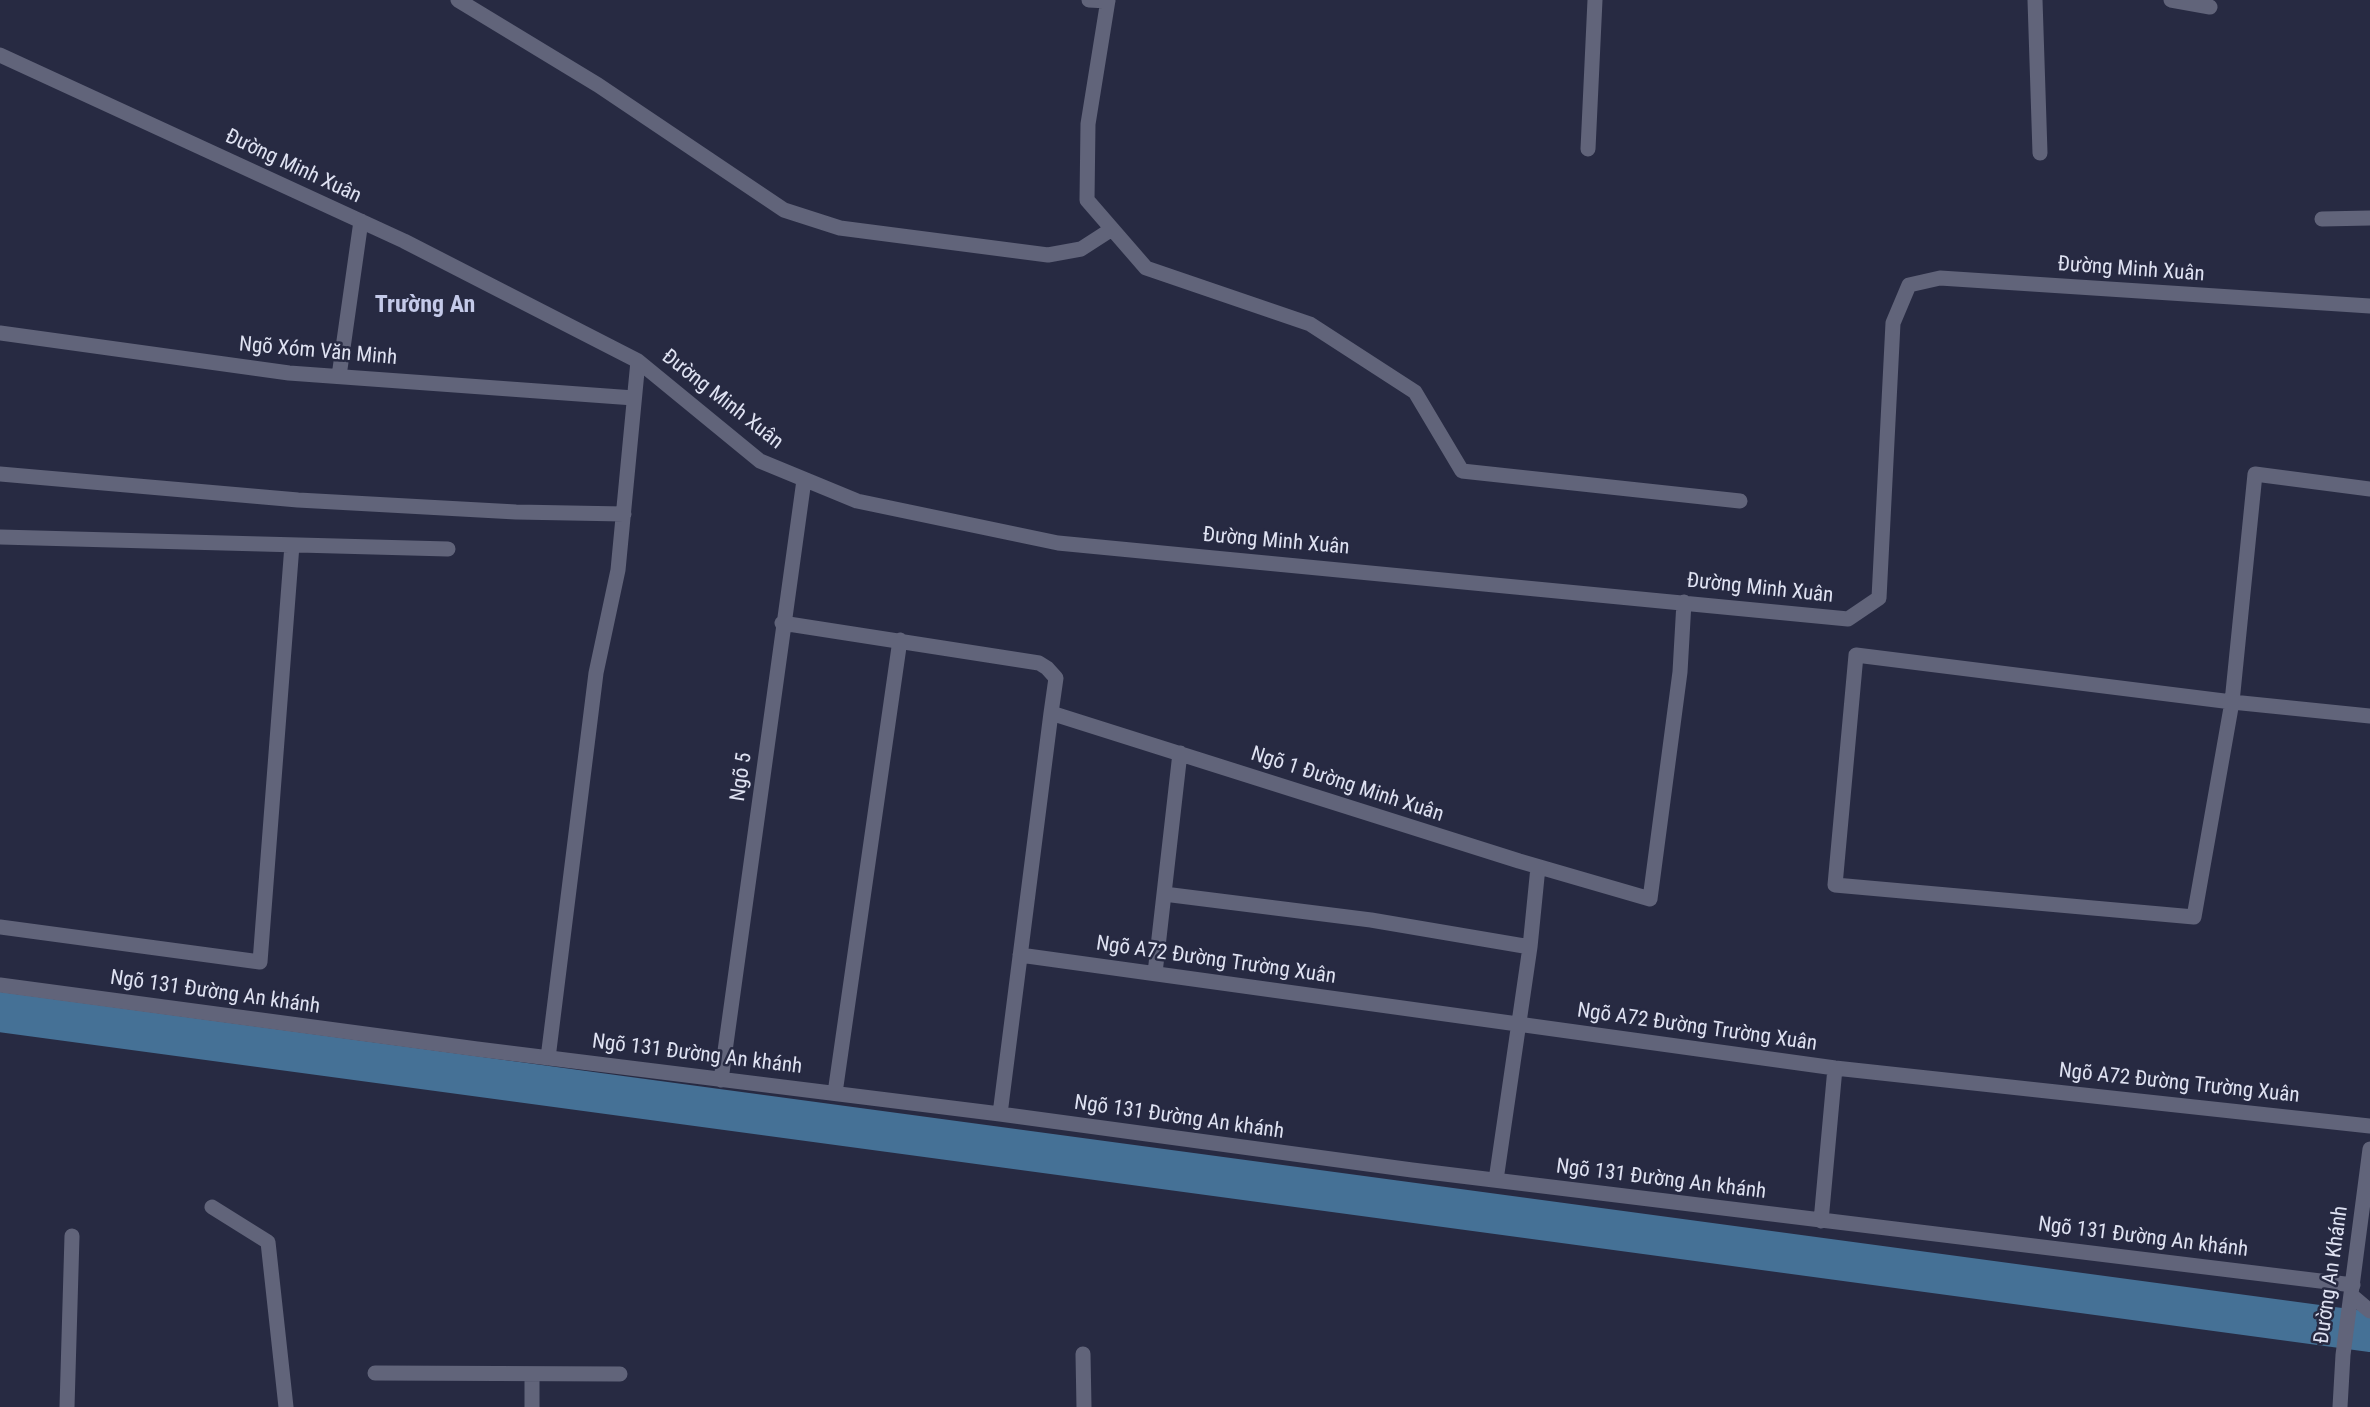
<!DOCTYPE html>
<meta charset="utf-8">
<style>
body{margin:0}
canvas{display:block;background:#272a42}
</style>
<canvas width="2370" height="1407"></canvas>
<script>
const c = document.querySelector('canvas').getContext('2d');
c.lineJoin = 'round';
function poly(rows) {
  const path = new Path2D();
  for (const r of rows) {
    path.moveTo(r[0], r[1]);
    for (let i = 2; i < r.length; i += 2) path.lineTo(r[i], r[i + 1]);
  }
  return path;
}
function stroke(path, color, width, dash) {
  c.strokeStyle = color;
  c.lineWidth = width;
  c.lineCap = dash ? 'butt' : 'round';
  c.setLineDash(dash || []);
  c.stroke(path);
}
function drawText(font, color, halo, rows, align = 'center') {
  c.font = font + ' "Roboto Condensed",sans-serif';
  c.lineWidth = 5;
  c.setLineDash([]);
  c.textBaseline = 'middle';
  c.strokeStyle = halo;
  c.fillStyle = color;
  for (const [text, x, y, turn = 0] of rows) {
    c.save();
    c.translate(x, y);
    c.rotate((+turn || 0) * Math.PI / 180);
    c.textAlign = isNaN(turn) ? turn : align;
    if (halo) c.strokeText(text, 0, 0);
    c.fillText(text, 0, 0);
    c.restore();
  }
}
const canal = poly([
 [0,1012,2370,1332]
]);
const minor = poly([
 [458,0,598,85,784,210,840,228,1048,255,1081,249,1112,229],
 [1089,0,1108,1],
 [1108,0,1088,124,1087,200,1146,268,1310,324,1415,392,1462,471,1740,501],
 [2035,0,2040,153],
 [2171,0,2210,7],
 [0,55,404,241,638,361,760,461,857,501,1058,543,1848,619,1879,598,1893,323,1909,285,1940,278,2370,306],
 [1588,149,1595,0],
 [2322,219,2370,218],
 [0,333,289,373,634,398],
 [339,376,361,221],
 [0,474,298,500,516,512,624,514],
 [2370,489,2255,474,2232,702,2194,917,1835,885,1856,655,2232,702,2370,716],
 [0,537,448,549],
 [782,623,1039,663,1047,668,1056,678,1051,713,1519,861,1650,899,1680,672,1684,602],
 [1164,894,1371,920,1530,947,1496,1180],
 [0,927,260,962,292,545],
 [1530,947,1538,867],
 [1020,955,1835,1068,2370,1126],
 [1155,973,1180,753],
 [0,985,477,1049,1000,1114,1412,1170,2353,1285],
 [548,1058,596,673,618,570,638,361],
 [721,1080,804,480],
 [835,1093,900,640],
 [1000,1114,1051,713],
 [212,1207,268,1242,286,1407],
 [1821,1221,1835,1068],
 [2351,1295,2370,1311],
 [1083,1354,1084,1407],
 [375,1373,620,1374],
 [532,1374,532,1407],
 [67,1407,72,1236],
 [2340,1407,2343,1355,2370,1149]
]);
const streetNames = [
 ["Đường Minh Xuân",293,167,25],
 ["Đường Minh Xuân",2131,270,4],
 ["Ngõ Xóm Văn Minh",318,352,5],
 ["Đường Minh Xuân",722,400,38],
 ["Đường Minh Xuân",1276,542,5],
 ["Đường Minh Xuân",1760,589,6],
 ["Ngõ 5",742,777,-82],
 ["Ngõ 1 Đường Minh Xuân",1347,785,18],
 ["Ngõ A72 Đường Trường Xuân",1216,961,8],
 ["Ngõ 131 Đường An khánh",215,993,8],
 ["Ngõ A72 Đường Trường Xuân",1697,1028,8],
 ["Ngõ 131 Đường An khánh",697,1055,7],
 ["Ngõ A72 Đường Trường Xuân",2179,1084,6],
 ["Ngõ 131 Đường An khánh",1179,1118,8],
 ["Ngõ 131 Đường An khánh",1661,1180,7],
 ["Ngõ 131 Đường An khánh",2143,1238,7],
 ["Đường An Khánh",2332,1275,-82]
];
const quarterNames = [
 ["Trường An",425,306]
];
stroke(canal, '#457196', 40);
stroke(minor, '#61647a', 15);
drawText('21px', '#dfe2f2', '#272a42', streetNames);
drawText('bold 24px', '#c4cae9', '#272a42', quarterNames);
</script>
